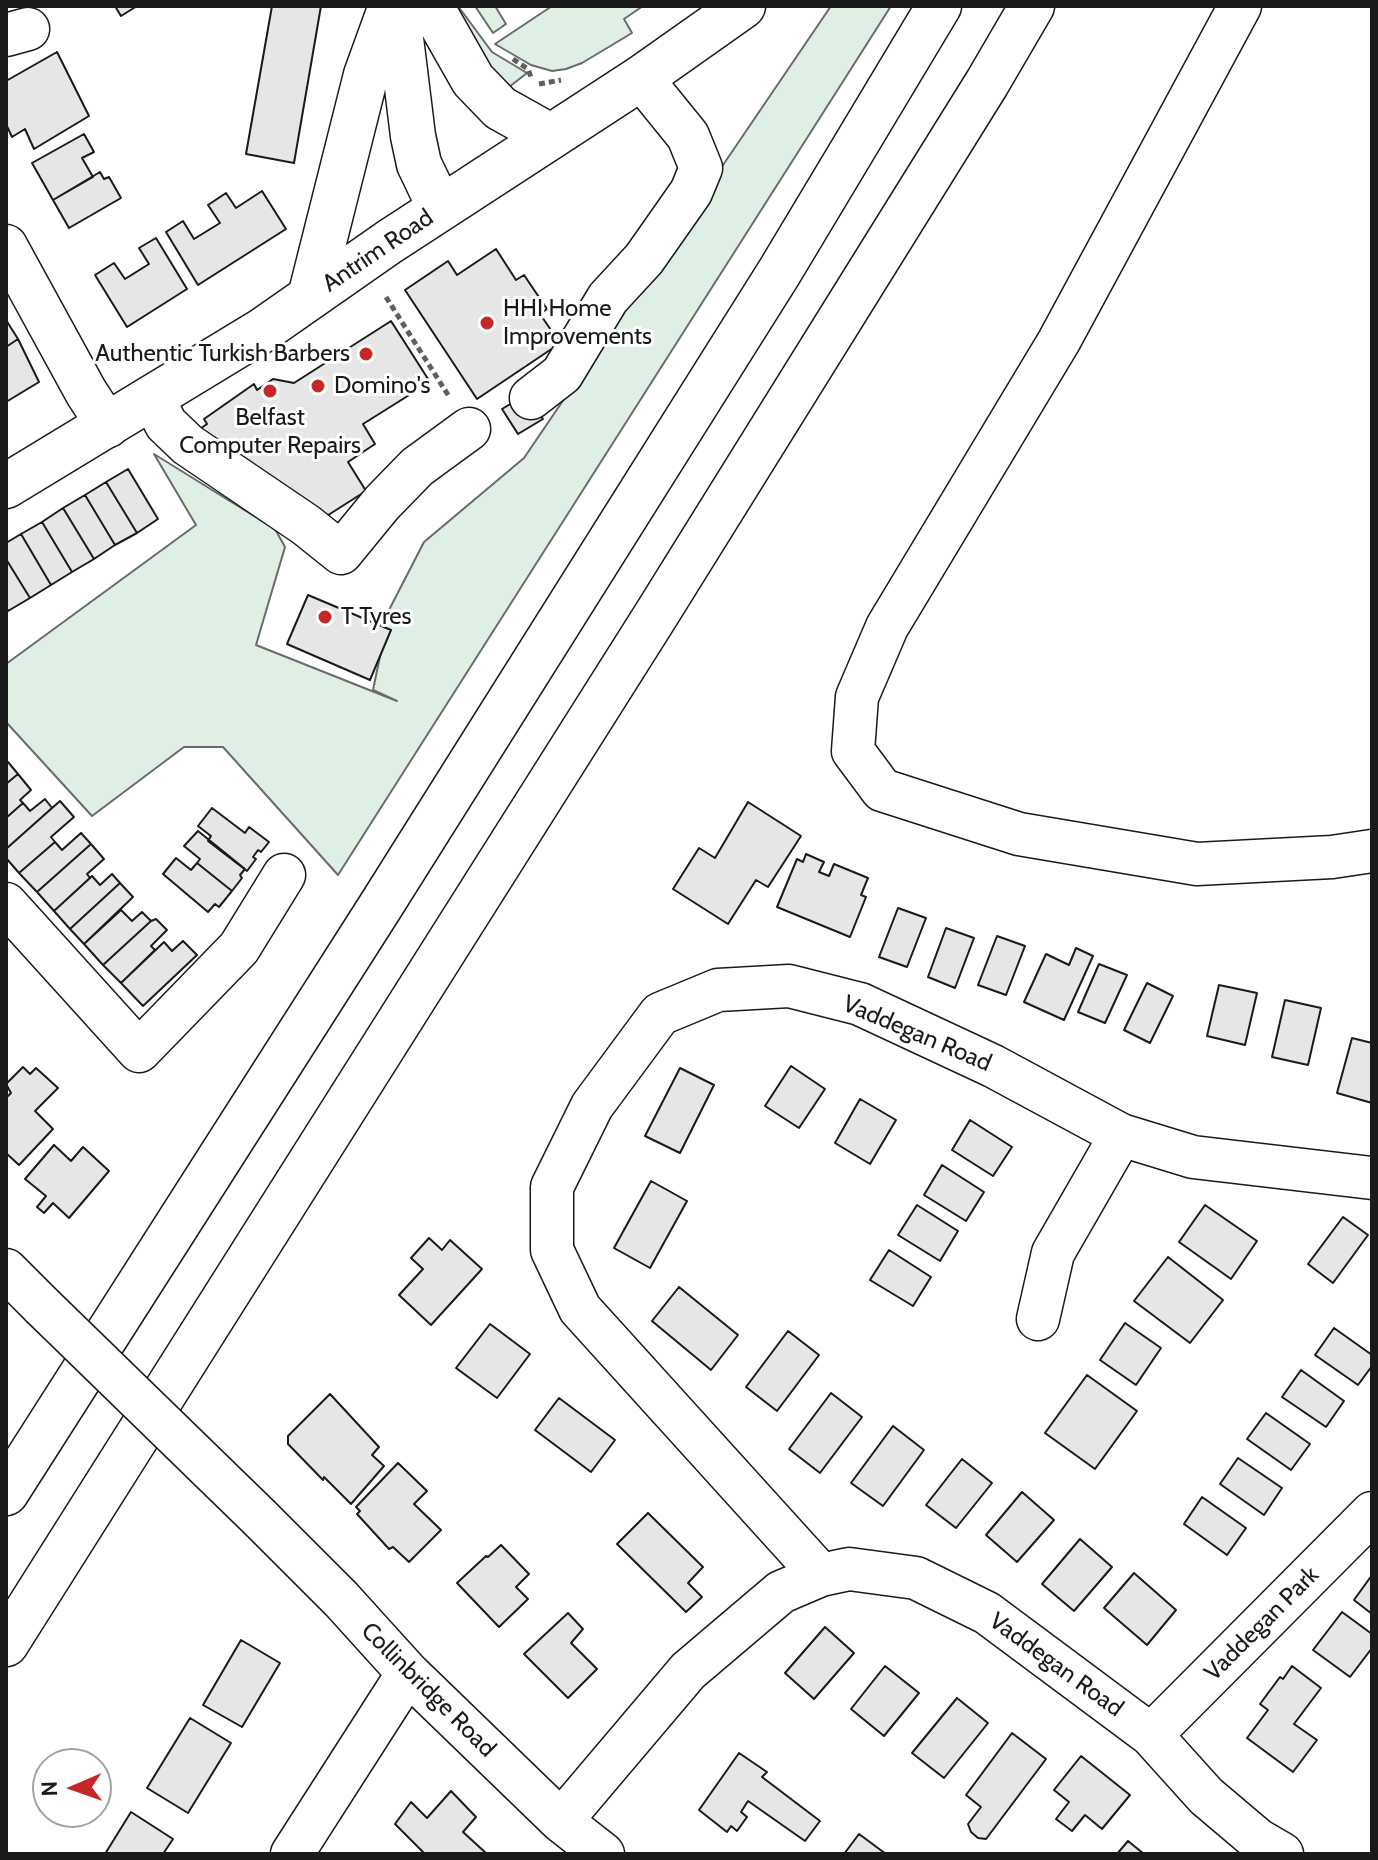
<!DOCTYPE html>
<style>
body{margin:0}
#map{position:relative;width:1378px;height:1860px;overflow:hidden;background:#fff;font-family:Cabin,sans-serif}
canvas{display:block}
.frame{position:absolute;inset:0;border:8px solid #1a1a1a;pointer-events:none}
.north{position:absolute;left:32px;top:1748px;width:80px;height:80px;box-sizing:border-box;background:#fff;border:2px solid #a3a3a3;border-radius:50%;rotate:268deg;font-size:22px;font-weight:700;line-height:32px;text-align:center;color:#1a1a1a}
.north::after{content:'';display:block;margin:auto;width:28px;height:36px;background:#c62828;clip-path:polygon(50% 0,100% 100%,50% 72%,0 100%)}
</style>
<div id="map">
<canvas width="1378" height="1860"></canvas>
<div class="frame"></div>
<div class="north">N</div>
</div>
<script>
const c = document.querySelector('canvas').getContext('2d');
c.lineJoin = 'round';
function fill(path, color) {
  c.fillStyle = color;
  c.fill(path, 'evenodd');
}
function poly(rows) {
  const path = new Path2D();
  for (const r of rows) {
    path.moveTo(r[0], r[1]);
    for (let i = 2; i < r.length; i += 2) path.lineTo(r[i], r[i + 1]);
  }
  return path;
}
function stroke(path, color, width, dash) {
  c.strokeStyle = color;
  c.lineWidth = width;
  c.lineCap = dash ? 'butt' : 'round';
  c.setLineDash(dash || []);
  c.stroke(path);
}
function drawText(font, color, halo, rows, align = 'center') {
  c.font = font + ' Cabin,sans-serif';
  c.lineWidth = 6;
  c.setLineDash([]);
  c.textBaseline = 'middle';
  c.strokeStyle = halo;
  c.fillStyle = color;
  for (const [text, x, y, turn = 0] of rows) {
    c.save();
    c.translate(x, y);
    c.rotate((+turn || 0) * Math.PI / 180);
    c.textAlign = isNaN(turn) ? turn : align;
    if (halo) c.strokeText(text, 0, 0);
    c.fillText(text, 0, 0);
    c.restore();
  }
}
const green = poly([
 [448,6,458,6,492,52,527,73,504,91,448,6],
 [475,6,495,6,506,24,493,33,475,6],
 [552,6,643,6,624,19,632,33,582,63,566,69,552,71,531,65,495,44,552,6],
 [831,6,891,6,338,875,223,747,184,747,92,816,6,722,6,664,196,525,154,454,275,529,285,547,256,645,397,701,373,690,390,608,424,542,524,458,831,6]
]);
const building = poly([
 [115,6,137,6,121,16,115,6],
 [272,6,321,6,294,163,246,154,272,6],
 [57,52,89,116,34,149,25,129,12,137,6,124,6,81,57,52],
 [84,134,94,152,82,158,93,177,53,200,32,163,84,134],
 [100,172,104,179,109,177,121,198,69,228,53,200,100,172],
 [262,191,286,229,198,285,166,232,183,221,194,239,220,223,208,205,226,193,236,208,262,191],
 [156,238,187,289,127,327,95,275,114,263,125,279,149,264,139,248,156,238],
 [496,249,516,280,524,275,547,309,540,314,553,333,549,336,556,346,477,399,405,290,448,261,457,275,496,249],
 [6,320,18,339,6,347,6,320],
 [391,321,430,382,363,424,375,444,348,462,366,491,322,519,186,439,207,424,204,419,254,384,257,390,273,379,294,383,391,321],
 [18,339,39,382,6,402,6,347,18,339],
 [527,394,543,419,518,434,502,409,527,394],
 [128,469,158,519,137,533,106,482,128,469],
 [106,482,137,533,115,545,85,495,106,482],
 [85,495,115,545,94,559,63,508,85,495],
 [63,508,94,559,72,572,42,522,63,508],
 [42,522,72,572,51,585,21,534,42,522],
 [21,534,51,585,30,598,6,559,6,543,21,534],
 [6,559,30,598,8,611,6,607,6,559],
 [308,595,391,630,370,680,287,644,308,595],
 [8,762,18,774,6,784,6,763,8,762],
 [18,774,31,790,20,800,23,803,6,818,6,784,18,774],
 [45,799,52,808,6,849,6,818,23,803,30,811,45,799],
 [60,801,74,817,51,837,55,842,19,873,6,858,6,849,60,801],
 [748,802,801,836,768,887,756,880,728,924,673,889,699,848,715,858,748,802],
 [212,808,245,833,249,827,269,842,261,852,258,850,253,857,256,859,247,871,208,841,211,836,198,826,212,808],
 [198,831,245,869,240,875,242,878,232,891,197,863,200,859,184,846,198,831],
 [81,833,91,844,37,892,19,873,55,842,62,850,81,833],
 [91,844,104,859,87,874,90,878,54,911,37,892,91,844],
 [806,854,824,862,819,872,829,876,834,864,868,878,861,895,866,897,850,937,777,907,797,859,803,862,806,854],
 [176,858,191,870,197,863,232,891,219,907,215,904,208,912,163,874,176,858],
 [112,874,120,883,70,929,54,911,92,876,100,885,112,874],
 [120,883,133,897,84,944,70,929,120,883],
 [898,908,926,918,907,967,879,957,898,908],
 [121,910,132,921,142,912,151,921,103,965,84,944,121,910],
 [156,919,167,930,151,946,155,950,121,983,103,965,151,921,156,919],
 [946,928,974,938,955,988,928,977,946,928],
 [997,936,1025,946,1006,995,978,985,997,936],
 [183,941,197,955,143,1006,121,983,164,942,172,951,183,941],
 [1076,948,1093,956,1064,1020,1024,1002,1046,954,1069,965,1076,948],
 [1099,964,1127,975,1105,1023,1078,1012,1099,964],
 [1147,983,1173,996,1150,1043,1124,1030,1147,983],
 [1219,985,1257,993,1245,1045,1207,1036,1219,985],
 [1285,1000,1321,1008,1308,1065,1272,1057,1285,1000],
 [1352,1038,1372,1043,1372,1103,1337,1093,1352,1038],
 [791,1066,825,1089,799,1128,765,1106,791,1066],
 [23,1067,30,1074,36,1068,58,1088,35,1111,53,1129,19,1165,6,1153,6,1098,11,1093,6,1084,23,1067],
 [680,1068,714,1085,680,1153,645,1136,680,1068],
 [860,1099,896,1120,870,1164,835,1143,860,1099],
 [970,1120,1012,1147,993,1176,952,1150,970,1120],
 [54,1145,71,1161,83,1147,109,1171,69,1218,53,1203,44,1213,37,1207,46,1196,25,1179,54,1145],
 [942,1165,984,1192,966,1221,924,1195,942,1165],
 [651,1181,687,1201,650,1268,614,1248,651,1181],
 [917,1205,958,1231,940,1261,898,1235,917,1205],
 [1205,1205,1257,1241,1231,1279,1179,1242,1205,1205],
 [1343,1217,1368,1235,1333,1283,1308,1264,1343,1217],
 [429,1238,442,1250,450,1240,482,1269,431,1325,399,1295,423,1269,411,1258,429,1238],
 [889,1250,931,1277,913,1306,870,1280,889,1250],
 [1168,1257,1223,1300,1190,1343,1134,1301,1168,1257],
 [679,1287,738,1335,711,1370,652,1321,679,1287],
 [1125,1323,1161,1348,1136,1385,1100,1360,1125,1323],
 [490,1324,530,1354,497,1398,456,1368,490,1324],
 [1334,1328,1372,1355,1372,1366,1358,1385,1315,1355,1334,1328],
 [788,1331,819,1355,777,1411,746,1387,788,1331],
 [1301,1370,1344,1401,1326,1427,1282,1397,1301,1370],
 [1087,1375,1137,1411,1095,1469,1045,1433,1087,1375],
 [831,1393,862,1417,820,1473,789,1449,831,1393],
 [330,1394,379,1447,372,1455,384,1466,351,1504,324,1477,323,1480,288,1444,288,1436,330,1394],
 [559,1398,615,1440,591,1472,535,1430,559,1398],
 [1266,1413,1310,1444,1291,1470,1247,1439,1266,1413],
 [893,1426,924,1450,883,1506,851,1483,893,1426],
 [1238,1458,1282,1488,1264,1515,1220,1484,1238,1458],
 [962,1459,992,1483,956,1528,926,1505,962,1459],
 [398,1463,427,1491,414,1504,441,1530,409,1562,393,1547,389,1549,357,1514,360,1511,356,1507,398,1463],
 [1022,1492,1054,1520,1017,1562,986,1535,1022,1492],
 [1202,1497,1246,1528,1227,1555,1184,1524,1202,1497],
 [648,1513,703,1567,688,1583,702,1597,686,1612,617,1544,648,1513],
 [1080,1539,1112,1567,1074,1611,1042,1584,1080,1539],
 [501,1545,529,1574,516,1587,528,1599,499,1627,457,1583,486,1556,488,1557,501,1545],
 [1134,1573,1176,1610,1147,1645,1104,1608,1134,1573],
 [1372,1575,1372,1614,1354,1600,1372,1575],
 [1342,1612,1372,1634,1372,1648,1350,1677,1313,1650,1342,1612],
 [568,1613,583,1629,571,1643,597,1669,568,1698,524,1654,568,1613],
 [825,1627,854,1653,814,1699,785,1673,825,1627],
 [241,1640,280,1663,242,1727,203,1705,241,1640],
 [885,1666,919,1693,884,1736,851,1709,885,1666],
 [1292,1666,1321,1688,1294,1724,1317,1740,1293,1772,1247,1738,1268,1710,1260,1704,1280,1677,1283,1679,1292,1666],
 [957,1698,988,1723,944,1778,912,1753,957,1698],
 [190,1718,231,1743,188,1813,147,1788,190,1718],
 [1012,1733,1046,1759,986,1839,978,1838,971,1832,968,1824,981,1807,966,1795,1012,1733],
 [739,1753,767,1772,762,1777,820,1821,805,1841,748,1801,741,1812,747,1817,737,1831,731,1826,727,1832,699,1810,739,1753],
 [1081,1756,1130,1795,1102,1829,1085,1815,1072,1831,1056,1819,1069,1802,1054,1790,1081,1756],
 [451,1791,476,1817,463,1832,487,1854,421,1854,423,1852,395,1824,411,1802,427,1818,451,1791],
 [131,1812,173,1839,163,1854,105,1854,131,1812],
 [859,1834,886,1854,844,1854,859,1834],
 [1128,1841,1144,1854,1117,1854,1128,1841]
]);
const path = poly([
 [513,59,528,69,532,80],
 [539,84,561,80],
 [386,297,450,398]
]);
const minor = poly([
 [1240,6,1059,341,887,627,857,697,853,751,882,790,1019,834,1197,864,1332,857,1372,851],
 [6,35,28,29],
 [6,246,86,392,108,426],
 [531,398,562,374,608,298,644,259,691,192,701,168,688,136,641,78],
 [153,399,166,424,188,445,306,525,341,553,382,503,417,467,469,429],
 [6,904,139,1051,239,948,284,875],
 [6,1270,42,1306],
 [1038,1319,1053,1253,1121,1135],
 [260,1518,341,1599,408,1673,561,1821,603,1854],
 [821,1575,580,1309,552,1250,552,1187,592,1106,660,1014,718,990,789,986,860,1004,993,1066,1121,1135,1193,1157,1372,1178],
 [1151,1735,1372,1513],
 [561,1821,688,1671,781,1592,821,1575,849,1569,916,1578,987,1613,1151,1735,1206,1796,1258,1840,1282,1854],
 [292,1854,408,1673]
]);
const major = poly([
 [397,6,413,136,419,164,440,208],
 [431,6,473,80,500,108,550,136],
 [310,297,366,75,391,6],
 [6,486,263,330,389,242,641,78,743,6]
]);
const highway = poly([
 [6,1493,380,907,780,271,939,6],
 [6,1644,656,615,987,83,1032,6]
]);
const minorBridge = poly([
 [42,1306,260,1518]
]);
const markers = [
 [487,323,8,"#c62828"],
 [366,354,8,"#c62828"],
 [318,386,8,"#c62828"],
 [270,391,8,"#c62828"],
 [325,617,8,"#c62828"]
];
const streetNames = [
 ["Antrim Road",378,251,-34],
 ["Vaddegan Road",917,1034,23],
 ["Vaddegan Park",1262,1624,-45],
 ["Vaddegan Road",1056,1665,36],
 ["Collinbridge Road",428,1690,45]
];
const poiNames = [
 ["HHI Home",503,309],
 ["Improvements",503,337],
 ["Authentic Turkish Barbers",350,354,"right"],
 ["Domino's",334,386],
 ["Belfast",270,418,"center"],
 ["Computer Repairs",270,446,"center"],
 ["T Tyres",341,617]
];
fill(green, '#e0efe3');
stroke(green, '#6a6a6a', 2);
fill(building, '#e6e6e6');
stroke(building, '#1a1a1a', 2);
stroke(minor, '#1a1a1a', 45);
stroke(major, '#1a1a1a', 47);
stroke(highway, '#1a1a1a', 47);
stroke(path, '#5f5f5f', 5, [6, 4]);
stroke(minor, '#fff', 42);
stroke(major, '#fff', 44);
stroke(highway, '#fff', 44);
stroke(minorBridge, '#1a1a1a', 45, []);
stroke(minorBridge, '#fff', 42);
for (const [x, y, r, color] of markers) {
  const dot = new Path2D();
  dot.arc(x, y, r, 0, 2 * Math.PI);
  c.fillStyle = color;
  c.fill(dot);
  stroke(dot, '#fff', 3);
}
drawText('24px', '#1a1a1a', '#fff', streetNames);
drawText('24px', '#1a1a1a', '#fff', poiNames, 'left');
</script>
